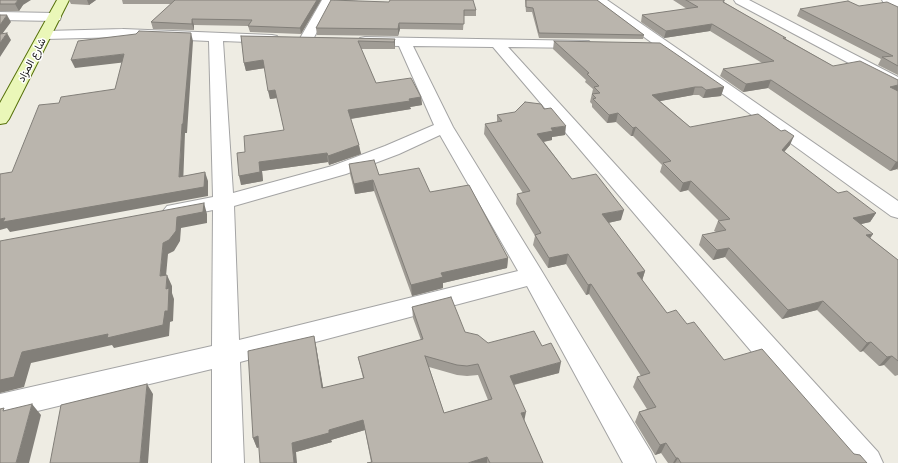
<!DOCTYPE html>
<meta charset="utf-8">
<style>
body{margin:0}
canvas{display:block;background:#eeece3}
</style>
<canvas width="898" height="463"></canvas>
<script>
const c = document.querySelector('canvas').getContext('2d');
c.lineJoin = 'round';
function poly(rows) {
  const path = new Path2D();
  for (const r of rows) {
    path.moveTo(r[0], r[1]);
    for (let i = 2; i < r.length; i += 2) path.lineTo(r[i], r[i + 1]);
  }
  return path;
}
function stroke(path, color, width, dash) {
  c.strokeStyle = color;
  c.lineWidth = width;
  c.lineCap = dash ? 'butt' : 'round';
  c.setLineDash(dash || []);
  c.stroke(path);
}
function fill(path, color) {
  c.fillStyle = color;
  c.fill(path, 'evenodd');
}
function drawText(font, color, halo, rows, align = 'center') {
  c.font = font + ' Karla,Vazirmatn,sans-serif';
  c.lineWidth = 3;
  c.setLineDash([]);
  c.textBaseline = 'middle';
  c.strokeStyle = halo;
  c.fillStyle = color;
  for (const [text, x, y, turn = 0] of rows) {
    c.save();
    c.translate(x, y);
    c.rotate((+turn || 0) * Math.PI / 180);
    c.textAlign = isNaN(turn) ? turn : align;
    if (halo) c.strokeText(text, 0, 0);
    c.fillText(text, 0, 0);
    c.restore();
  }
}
const street = poly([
 [322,0,334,0,311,43,306,44,301,43,299,40,322,0],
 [593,0,607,0,898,201,898,218,891,216,593,0],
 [734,0,749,0,898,77,898,88,892,86,736,3,734,0],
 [882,0,898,0,898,8,884,3,882,0],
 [0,12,55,13,60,14,61,17,60,20,55,21,0,20,0,12],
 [123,29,272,35,277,36,279,39,277,42,272,43,223,41,233,193,332,166,385,146,434,125,399,46,365,45,360,44,358,41,360,38,365,37,589,41,591,44,589,47,584,48,508,47,878,452,883,463,846,463,493,47,413,46,453,127,541,270,651,452,656,463,623,463,527,286,240,362,244,463,212,463,212,369,0,420,0,394,212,346,213,210,174,218,167,216,163,211,167,206,213,197,209,41,123,37,46,39,41,38,39,35,41,32,46,31,123,29],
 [440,135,518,271,239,340,234,206,346,174,399,154,440,135]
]);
const secondary = poly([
 [57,0,69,0,9,119,6,123,0,124,0,103,57,0]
]);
const wall = poly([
 [0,0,23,5,19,11,0,11],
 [69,0,96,0,89,5,71,4],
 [122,0,321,0,301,34,250,32,248,26,194,25,194,30,153,29,151,22,171,4,123,4],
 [345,0,476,10,476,16,464,16,463,30,400,29,398,36,317,35,316,28],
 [525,0,597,0,644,35,643,39,539,38,532,12,526,12],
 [673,0,725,0,724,2,786,39,833,66,898,80,898,170,897,169,890,171,768,88,743,92,720,76,723,69,762,63,710,31,664,38,641,22,642,15,687,9],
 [859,6,898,7,898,75,878,65,881,59,797,16,800,9],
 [241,36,395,39,395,49,361,49,376,83,421,97,422,105,410,107,411,109,351,119,361,154,329,165,328,162,262,171,263,181,241,185,245,152,284,130,277,98,270,99,265,68,246,71,244,63],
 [554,41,724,87,721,96,703,98,699,95,693,95,660,101,690,127,790,145,784,152,838,193,876,213,870,222,861,224,870,238,898,260,898,375,895,376,884,365,879,366,863,351,860,352,817,310,782,319,725,257,713,260,699,245,702,235,716,232,714,231,718,221,719,221,688,190,680,192,660,172,662,165,633,136,631,136,616,122,607,123,592,107,592,104,590,102,593,89,585,82,586,80,553,49],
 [497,115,565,135,552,137,552,140,544,142,572,179,621,220,608,223,645,271,642,280,667,313,687,324,724,360,867,463,668,463,661,453,655,455,635,422,639,412,647,409,633,387,637,377,641,376,589,294,586,295,566,264,548,268,533,245,535,236,516,204,517,194,523,193,484,134,485,124,497,122],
 [349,164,430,192,508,258,507,268,443,283,443,288,412,296,374,191,355,194,350,174],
 [412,307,488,343,542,346,559,373,514,385,524,420,543,463,367,463,371,462,365,430,331,440,332,442,296,452,259,447,257,448,253,438,314,336,316,346,323,388,363,378,358,357,421,340,413,318],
 [429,367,457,375,467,376,478,375,488,400,444,413]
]);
const shadedWall = poly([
 [18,0,31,0,23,5,19,11,15,4],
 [87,0,96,0,89,5],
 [317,0,321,0,301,34,300,28],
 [7,15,11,22,0,37,0,25],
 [192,19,194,25,194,30,192,24],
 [399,23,400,29,398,36,398,29],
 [712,24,710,31,664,38,666,31],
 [7,33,11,40,0,57,0,43],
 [191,33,193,41,187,133,185,133,183,186,179,177,182,124],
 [395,39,395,49,394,42],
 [124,54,127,62,75,68,71,60],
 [263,60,265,68,246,71,244,63],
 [771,80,768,88,743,92,746,84],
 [898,85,898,92,890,87],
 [695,87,693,95,650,103,652,95],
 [724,87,721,96,703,98,706,90],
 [275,90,277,98,270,99,268,91],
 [421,97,422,105,410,107,411,109,349,119,348,110],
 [618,113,616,122,607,123,609,115],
 [566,126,565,135,552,137,552,140,536,143,537,134,551,128],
 [636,127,633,136,631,136,633,128],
 [794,136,790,145,778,159,782,150],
 [359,145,361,154,329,165,328,156],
 [327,153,328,162,262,171,263,181,241,185,239,176,259,162],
 [896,162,898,162,898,167,897,169,890,171],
 [205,172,208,181,208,196,10,232,7,228,0,230,0,219],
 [373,180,374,191,355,194,354,184],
 [691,181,688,190,680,192,683,183],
 [204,203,207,214,207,223,181,228,180,241,174,251,168,254,165,287,160,276,163,243,177,217],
 [624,210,621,220,599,225,602,214],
 [876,213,870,222,848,227,853,218],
 [873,234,867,243,866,235],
 [729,248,725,257,713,260,717,250],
 [568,254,566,264,548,268,549,258],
 [508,258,507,268,443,283,443,288,412,296,411,285,441,273],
 [645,271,642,281,637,273],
 [167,275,172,286,172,293,174,299,173,321,170,322,169,336,114,348,112,345,31,363,24,387,0,393,0,380,22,352,166,289],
 [591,284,589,294,586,295,588,285],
 [823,301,817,310,782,319,788,310],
 [314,336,316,346,325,398,322,388],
 [871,342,863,351,860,352,867,343],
 [892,356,884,365,879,366,887,357],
 [561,362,559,373,508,386,510,376],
 [147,384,153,394,148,463,140,463],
 [32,404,41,415,29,463,16,463],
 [526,412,524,422,521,413],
 [363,420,365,430,331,440,332,442,296,452,297,463,294,463,292,443,329,430],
 [258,436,262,446,257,448,253,438],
 [666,443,661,453,655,455,660,445],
 [487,457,487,463,468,463],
 [676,458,678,458,675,463,673,463]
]);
const building = poly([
 [0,0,18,0,15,4,0,4,0,0],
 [175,0,317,0,300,28,248,26,252,20,192,19,192,24,151,22,175,0],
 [331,0,389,2,390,0,473,0,476,10,464,10,464,24,399,23,398,29,316,28,331,0],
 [526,0,597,0,644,35,539,33,533,8,526,7,526,0],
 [686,0,724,0,723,2,786,38,783,38,833,66,860,61,898,80,898,85,890,87,898,91,898,162,896,162,771,80,746,84,723,69,774,61,712,24,666,31,642,15,698,7,686,0],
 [848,1,859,6,887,2,898,7,898,66,882,57,893,56,800,9,848,1],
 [0,15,7,15,0,25,0,15],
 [139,31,191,33,183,124,182,124,179,177,205,172,204,187,3,222,5,218,0,219,0,174,12,172,39,105,59,103,61,97,115,89,124,54,71,60,78,41,136,34,139,31],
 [7,33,0,43,0,34,7,33],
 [241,36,395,39,394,42,358,41,376,83,411,78,421,97,409,99,410,101,348,110,359,145,328,156,327,153,259,162,260,172,239,176,237,153,245,152,244,136,284,130,275,90,268,91,263,60,244,63,241,36],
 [554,41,660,43,724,87,706,90,702,87,695,87,652,95,690,127,758,114,781,131,785,130,794,136,782,150,838,193,847,191,876,213,853,218,873,234,866,235,898,260,898,361,892,356,887,357,871,342,867,343,823,301,788,310,729,248,717,250,702,235,726,230,718,221,730,219,691,181,683,183,663,163,671,161,636,127,633,128,618,113,609,115,593,99,596,98,592,94,600,93,594,87,599,86,587,74,589,73,554,41],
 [525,102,541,104,544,109,551,108,566,126,551,128,553,131,537,134,572,179,596,174,624,210,602,214,645,271,637,273,667,313,676,310,687,324,694,322,724,360,762,349,854,454,860,455,867,463,681,463,678,458,676,458,666,443,660,445,639,412,656,407,637,377,650,373,591,284,588,285,568,254,549,258,535,235,541,233,517,194,530,191,485,124,502,121,497,115,515,112,525,102],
 [374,160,379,175,419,168,430,192,469,185,508,258,441,273,443,277,411,285,373,180,354,184,349,164,374,160],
 [204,203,203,212,177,217,176,231,169,240,163,243,160,276,167,275,166,289,169,288,168,311,165,311,163,325,107,338,108,334,22,352,14,377,0,380,0,241,204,203],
 [451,297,465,332,478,335,488,343,534,331,542,346,551,343,561,362,510,376,526,412,521,413,543,463,490,463,487,457,468,463,367,463,372,462,363,420,329,430,329,433,292,443,294,463,260,463,258,436,253,438,248,351,314,336,322,388,364,378,358,357,423,339,412,307,451,297],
 [425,356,457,365,467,366,478,364,492,399,444,413,425,356],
 [147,384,140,463,50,463,61,405,147,384],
 [32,404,16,463,0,463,0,409,4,408,3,411,32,404]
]);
const farStreetnames = [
 ["شارع المزاد",32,60,-62]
];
stroke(street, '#a4a4a4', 2);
stroke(secondary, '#557009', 2);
fill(street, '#fff');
fill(secondary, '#eaf7b8');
fill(wall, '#a09c95');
fill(shadedWall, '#827f79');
fill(building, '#bab5ad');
stroke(building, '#827f79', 1);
drawText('11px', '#1d1d1d', '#fff', farStreetnames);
</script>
